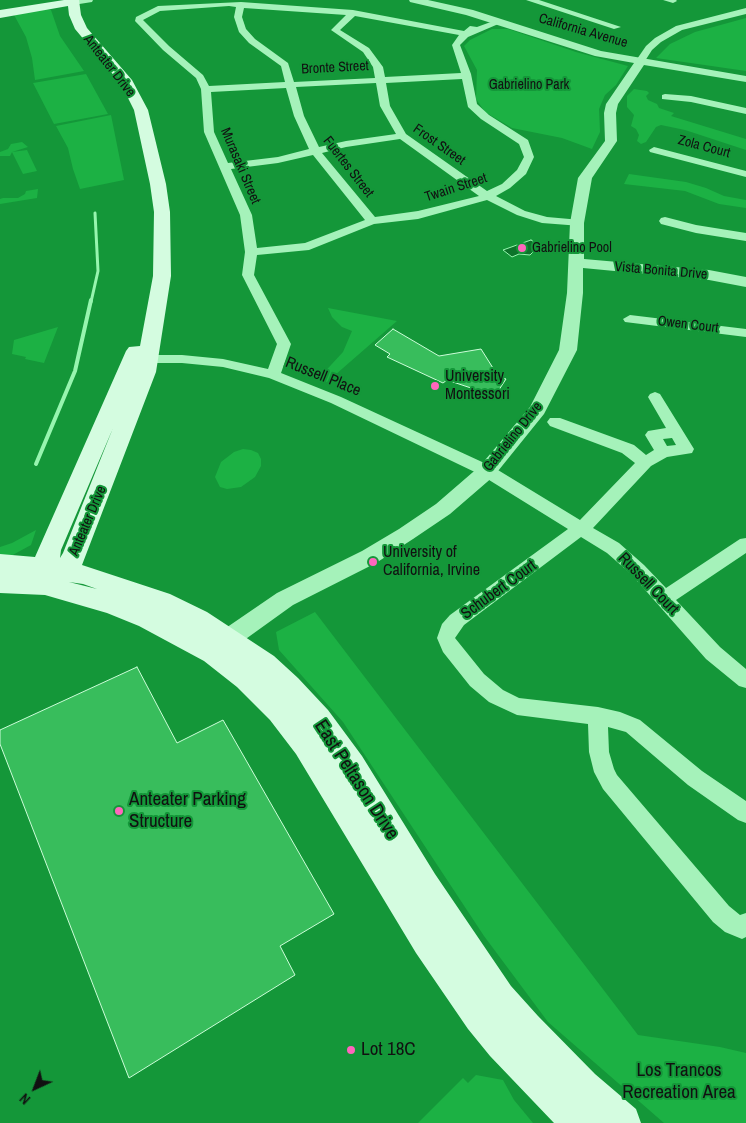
<!DOCTYPE html>
<style>
body{margin:0}
#map{position:relative;width:746px;height:1123px;overflow:hidden;background:#149739;font-family:"Archivo Narrow",sans-serif}
canvas{display:block}
.north{position:absolute;left:10px;top:1063px;width:50px;height:50px;-webkit-text-stroke:4px #149739;paint-order:stroke;rotate:223deg;font-size:14px;font-weight:700;line-height:20px;text-align:center;color:#111}
.north::after{content:'';display:block;margin:auto;width:18px;height:22px;background:#111;clip-path:polygon(50% 0,100% 100%,50% 72%,0 100%)}
</style>
<div id="map">
<canvas width="746" height="1123"></canvas>
<div class="north">N</div>
</div>
<script>
const c = document.querySelector('canvas').getContext('2d');
c.lineJoin = 'round';
function fill(path, color) {
  c.fillStyle = color;
  c.fill(path, 'evenodd');
}
function poly(rows) {
  const path = new Path2D();
  for (const r of rows) {
    path.moveTo(r[0], r[1]);
    for (let i = 2; i < r.length; i += 2) path.lineTo(r[i], r[i + 1]);
  }
  return path;
}
function stroke(path, color, width, dash) {
  c.strokeStyle = color;
  c.lineWidth = width;
  c.lineCap = dash ? 'butt' : 'round';
  c.setLineDash(dash || []);
  c.stroke(path);
}
function drawText(font, color, halo, rows, align = 'center') {
  c.font = font + ' "Archivo Narrow",sans-serif';
  c.lineWidth = 4;
  c.setLineDash([]);
  c.textBaseline = 'middle';
  c.strokeStyle = halo;
  c.fillStyle = color;
  for (const [text, x, y, turn = 0] of rows) {
    c.save();
    c.translate(x, y);
    c.rotate((+turn || 0) * Math.PI / 180);
    c.textAlign = isNaN(turn) ? turn : align;
    if (halo) c.strokeText(text, 0, 0);
    c.fillText(text, 0, 0);
    c.restore();
  }
}
const green = poly([
 [45,9,51,10,60,36,84,71,35,80,32,58,26,37,14,15],
 [746,18,746,71,656,58,670,44,695,32],
 [492,29,508,29,576,52,628,66,616,85,605,95,599,109,600,132,592,149,562,138,512,128,485,112,476,99,477,70,464,46,470,40],
 [86,74,108,114,54,124,33,83],
 [634,89,647,91,649,93,646,96,648,100,657,104,659,108,674,113,671,116,746,139,746,150,685,130,661,125,656,127,646,142,641,144,637,141,639,135,636,129,631,126,634,115,627,107,627,96],
 [111,115,124,180,80,189,73,169,68,148,56,126],
 [22,142,28,147,12,152,27,150,37,171,23,174,12,152,10,156,0,156,0,152,8,149,11,144],
 [629,174,686,182,706,188,724,196,746,200,746,208,719,204,685,191,624,184],
 [38,189,37,198,0,204,0,199,3,198,18,198,25,194,26,191],
 [328,308,397,321,327,382,319,378,343,352,352,331,342,327,332,317],
 [58,327,44,363,25,359,26,357,12,354,14,340],
 [243,449,251,450,258,453,261,459,261,466,255,477,241,487,227,489,220,487,215,477,221,462,234,452],
 [36,530,31,545,9,557,0,557,0,547,12,543],
 [315,612,638,1035,720,1047,746,1053,746,1123,664,1123,548,1022,484,936,343,722,279,650,276,632],
 [476,1075,503,1080,514,1100,533,1123,418,1123,463,1078,468,1083]
]);
const water = poly([
 [531,240,540,246,533,249,533,252,530,255,519,254,512,257,503,250,531,240]
]);
const streamFar1 = poly([
 [91,302,98,271,95,213]
]);
const stream = poly([
 [36,464,75,371,91,300]
]);
const building = poly([
 [393,329,439,356,481,349,498,376,506,379,495,396,447,380,443,383,387,357,390,354,375,345,393,329],
 [137,667,177,743,223,720,334,914,280,946,295,975,129,1078,0,744,0,730,137,667]
]);
const minor = poly([
 [526,0,539,0,621,27,614,29,526,0],
 [663,0,676,0,677,1,673,3,663,0],
 [241,2,353,10,464,31,470,26,477,27,499,19,503,22,468,37,460,45,471,74,477,104,489,115,528,140,534,157,526,174,510,188,496,196,525,211,547,217,581,220,583,223,581,226,542,223,517,215,487,200,418,219,374,224,309,250,257,255,254,275,291,344,281,373,341,397,493,467,580,520,635,463,622,453,550,426,547,422,550,418,560,418,634,445,646,455,654,450,645,435,648,431,666,428,648,397,650,394,655,392,660,394,694,449,692,453,667,457,651,466,593,528,619,543,644,565,666,588,740,539,746,538,746,553,676,600,720,647,746,669,746,688,739,686,706,659,632,575,607,553,581,537,464,625,455,638,484,674,503,690,519,698,598,707,620,712,640,720,702,771,746,801,746,823,738,820,688,785,626,732,608,727,609,752,614,769,617,775,729,906,740,915,746,913,746,937,742,939,725,932,713,922,603,789,594,772,589,752,588,724,517,715,489,702,470,686,443,652,437,638,442,624,450,615,568,529,481,475,331,403,269,378,223,367,182,363,136,363,131,362,129,359,131,356,136,355,182,355,223,359,268,369,277,344,242,275,245,252,240,215,204,132,201,89,196,78,163,50,135,21,136,17,158,6,241,2],
 [229,6,236,7,234,17,239,32,249,43,281,66,285,82,209,86,203,75,169,46,143,20,160,11,229,6],
 [244,8,346,15,331,30,363,52,373,67,375,78,294,82,288,63,255,39,246,29,242,17,244,8],
 [355,16,459,35,452,45,461,73,385,77,383,67,369,48,340,30,355,16],
 [462,79,468,107,481,119,519,144,524,157,517,170,502,184,487,191,406,134,390,106,386,83,462,79],
 [376,83,380,106,396,134,346,141,319,147,304,116,296,87,376,83],
 [286,88,294,116,309,149,278,157,228,163,214,132,211,92,286,88],
 [400,139,479,196,418,211,375,217,322,153,346,147,400,139],
 [313,155,365,220,305,243,257,248,252,215,231,169,278,163,313,155],
 [672,438,676,445,667,446,663,439,672,438],
 [746,8,746,14,682,30,661,42,652,50,643,64,640,65,635,62,646,46,655,38,676,26,746,8],
 [665,94,691,96,746,108,746,114,691,102,662,99,662,95,665,94],
 [654,147,746,171,746,177,650,152,649,150,654,147],
 [665,217,696,225,746,233,746,241,696,233,661,224,659,221,661,218,665,217],
 [630,315,746,329,746,337,625,322,623,319,630,315]
]);
const tertiary = poly([
 [69,0,93,0,92,2,73,5,69,4,69,0],
 [409,0,428,0,473,10,601,51,746,76,746,82,644,65,618,104,616,113,617,141,592,178,584,223,584,259,709,270,746,277,746,287,709,280,583,268,583,293,577,350,544,414,494,476,450,514,413,539,376,563,293,605,236,646,228,648,220,646,217,639,220,632,277,593,362,551,399,529,436,504,480,466,530,407,559,350,567,293,570,223,578,178,605,141,604,113,606,104,634,63,595,56,466,15,410,2,409,0]
]);
const secondary = poly([
 [64,0,79,0,81,15,87,28,132,80,148,110,166,184,170,212,171,276,156,372,82,565,170,594,207,612,274,656,298,678,328,710,362,756,435,874,511,986,538,1016,595,1074,636,1109,641,1123,554,1123,490,1056,468,1029,416,953,296,754,270,720,237,687,204,661,139,626,107,613,45,595,0,593,0,554,35,557,126,351,129,347,140,346,153,276,154,212,150,184,134,110,121,84,75,29,69,15,68,6,0,18,0,10,64,0],
 [113,428,63,553,60,558,61,550,113,428],
 [69,582,83,584,97,589,69,582]
]);
const markers = [
 [522,248,5,"#ff66bd"],
 [435,386,5,"#ff66bd"],
 [373,562,5,"#ff66bd"],
 [119,811,5,"#ff66bd"],
 [351,1050,5,"#ff66bd"]
];
const farStreetnames = [
 ["California Avenue",583,31,16],
 ["Anteater Drive",109,66,52],
 ["Bronte Street",335,68,-3],
 ["Frost Street",439,145,35],
 ["Zola Court",704,147,15],
 ["Murasaki Street",240,166,67],
 ["Fuertes Street",348,167,52],
 ["Twain Street",456,188,-18],
 ["Vista Bonita Drive",661,271,5],
 ["Owen Court",688,325,7],
 ["Gabrielino Drive",513,437,-51],
 ["Anteater Drive",88,521,-67]
];
const farParknames = [
 ["Gabrielino Park",529,85]
];
const farPoinames = [
 ["Gabrielino Pool",532,248]
];
const streetNames = [
 ["Russell Place",323,377,22],
 ["Russell Court",648,584,46],
 ["Schubert Court",499,590,-36]
];
const poiNames = [
 ["University",445,377],
 ["Montessori",445,395],
 ["University of",383,553],
 ["California, Irvine",383,571]
];
const nearStreetnames = [
 ["East Peltason Drive",356,780,57]
];
const nearPoinames = [
 ["Anteater Parking",129,800],
 ["Structure",129,822],
 ["Lot 18C",361,1050]
];
const nearParknames = [
 ["Los Trancos",679,1071],
 ["Recreation Area",679,1093]
];
fill(green, '#1cb144');
fill(water, '#0c732a');
stroke(water, '#97f5af', 1);
stroke(streamFar1, '#97f5af', 3);
stroke(stream, '#97f5af', 4);
fill(building, '#38bd5c');
stroke(building, '#cdfdd9', 1);
fill(minor, '#a5f2ba');
fill(tertiary, '#a5f2ba');
fill(secondary, '#d4fce0');
for (const [x, y, r, color] of markers) {
  const dot = new Path2D();
  dot.arc(x, y, r, 0, 2 * Math.PI);
  c.fillStyle = color;
  c.fill(dot);
  stroke(dot, '#149739', 2);
}
drawText('14px', '#111', '#149739', farStreetnames);
drawText('14px', '#111', '#149739', farParknames);
drawText('14px', '#111', '#149739', farPoinames, 'left');
drawText('16px', '#111', '#149739', streetNames);
drawText('16px', '#111', '#149739', poiNames, 'left');
drawText('19px', '#111', '#149739', nearStreetnames);
drawText('19px', '#111', '#149739', nearPoinames, 'left');
drawText('19px', '#111', '#149739', nearParknames);
</script>
